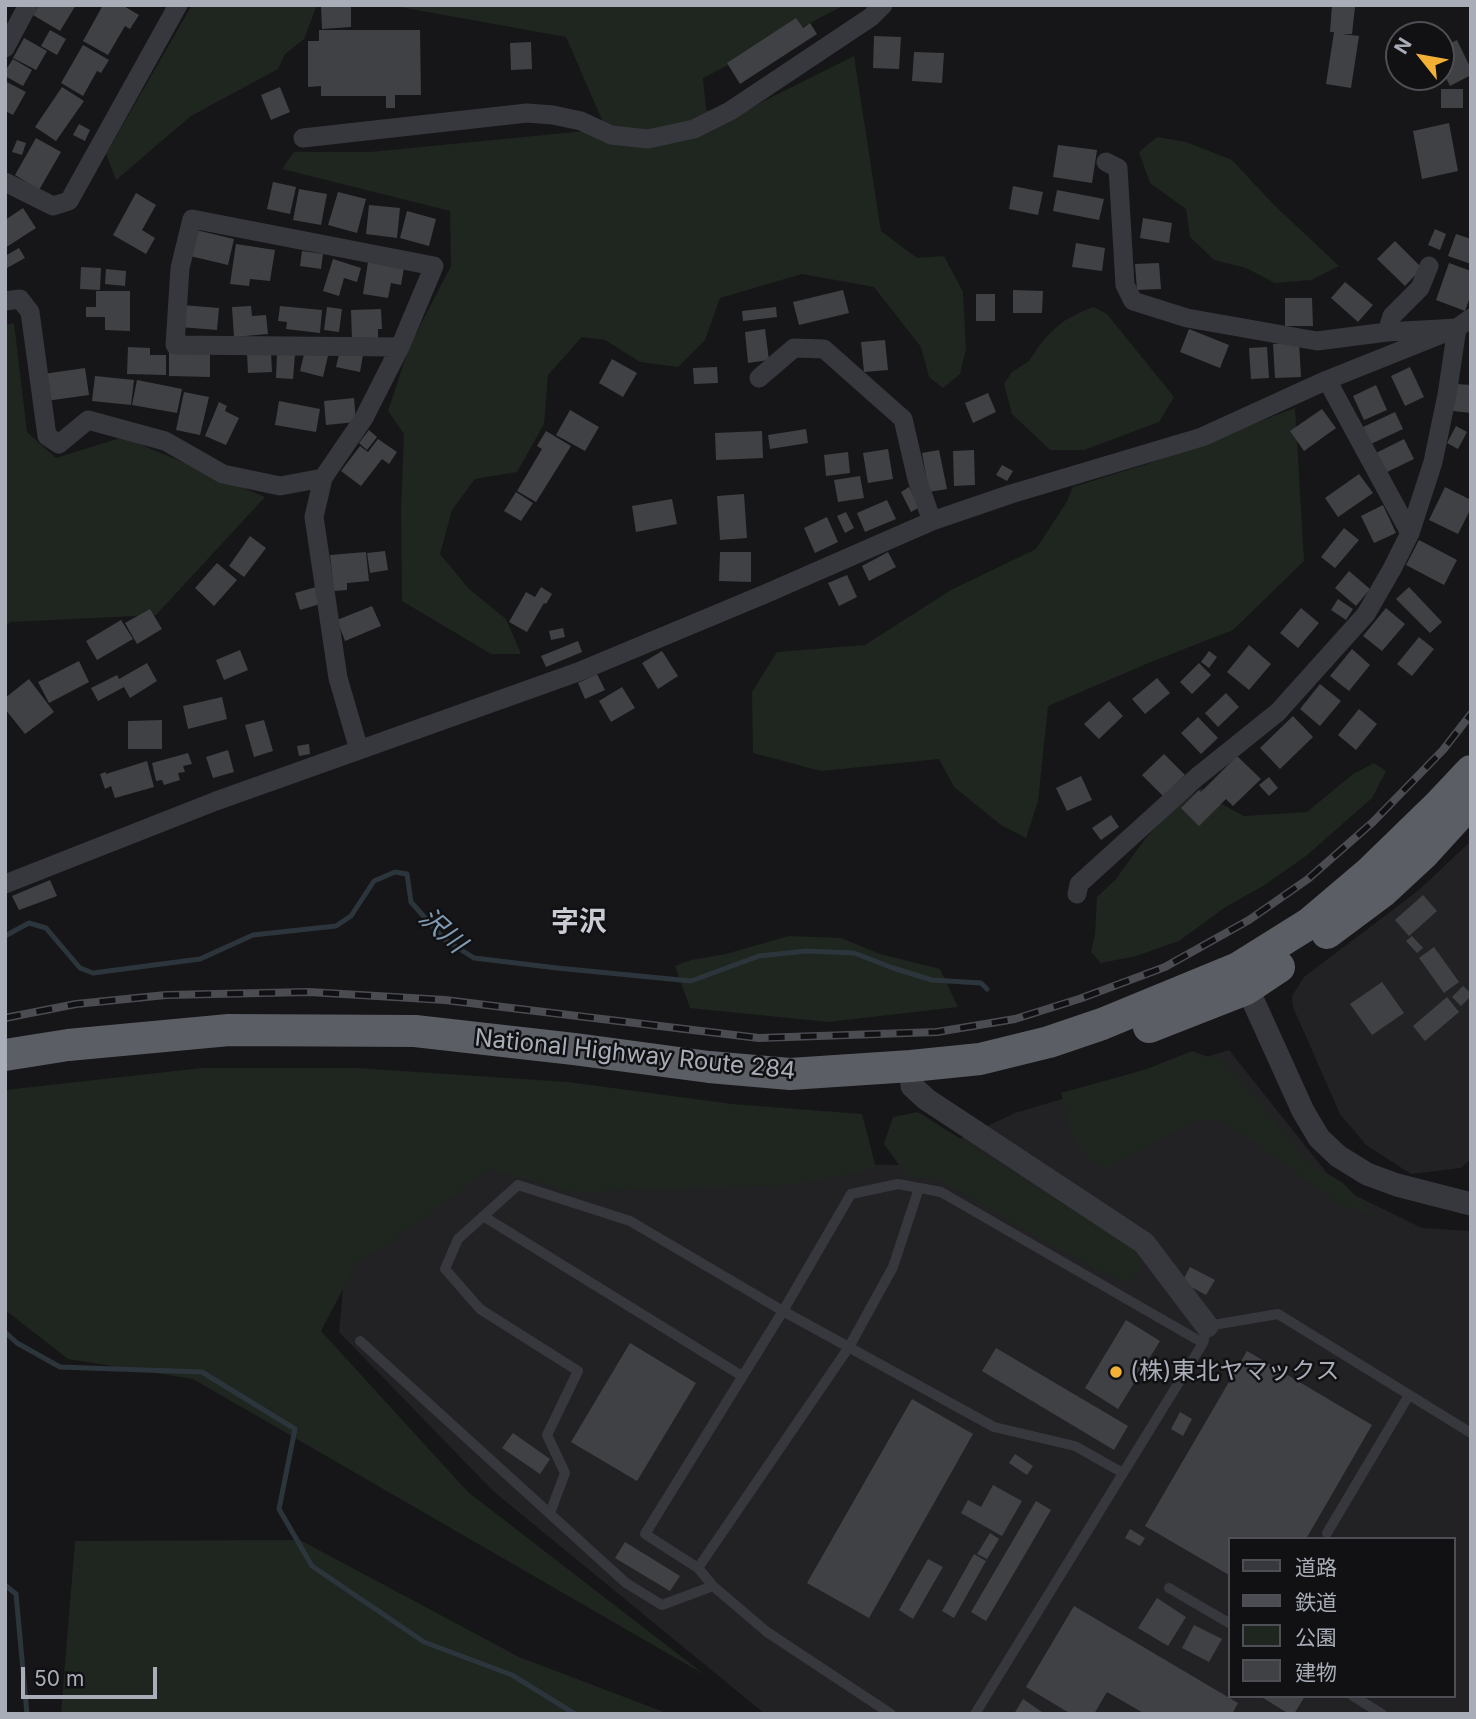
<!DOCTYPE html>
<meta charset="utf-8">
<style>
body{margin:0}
#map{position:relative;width:1476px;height:1719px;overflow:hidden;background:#161618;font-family:Inter,"Noto Sans JP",sans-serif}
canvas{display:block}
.frame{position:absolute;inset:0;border:7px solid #a8adb8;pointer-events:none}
.legend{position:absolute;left:1228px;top:1537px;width:228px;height:161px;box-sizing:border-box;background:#111113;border:2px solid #4d4f55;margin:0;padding:9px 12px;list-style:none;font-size:21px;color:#a8adb8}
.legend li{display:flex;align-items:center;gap:14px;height:35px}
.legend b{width:35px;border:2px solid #4d4f55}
.north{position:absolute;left:1385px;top:21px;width:70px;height:70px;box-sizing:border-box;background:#111113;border:2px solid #4d4f55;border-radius:50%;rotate:301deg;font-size:19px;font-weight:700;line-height:28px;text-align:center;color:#a8adb8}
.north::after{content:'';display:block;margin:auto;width:24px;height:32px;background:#f2b134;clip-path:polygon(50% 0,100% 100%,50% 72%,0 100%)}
.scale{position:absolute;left:21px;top:1667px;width:136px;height:32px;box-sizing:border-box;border:4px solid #a8adb8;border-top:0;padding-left:9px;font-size:21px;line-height:24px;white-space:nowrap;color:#a8adb8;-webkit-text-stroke:5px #111113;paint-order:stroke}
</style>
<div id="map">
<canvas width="1476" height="1719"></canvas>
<div class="frame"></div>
<ul class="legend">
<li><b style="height:9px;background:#37383d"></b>道路</li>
<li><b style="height:9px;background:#4a4c52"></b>鉄道</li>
<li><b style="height:19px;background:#1e261f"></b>公園</li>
<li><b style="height:19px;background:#404145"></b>建物</li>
</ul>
<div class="north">N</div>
<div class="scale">50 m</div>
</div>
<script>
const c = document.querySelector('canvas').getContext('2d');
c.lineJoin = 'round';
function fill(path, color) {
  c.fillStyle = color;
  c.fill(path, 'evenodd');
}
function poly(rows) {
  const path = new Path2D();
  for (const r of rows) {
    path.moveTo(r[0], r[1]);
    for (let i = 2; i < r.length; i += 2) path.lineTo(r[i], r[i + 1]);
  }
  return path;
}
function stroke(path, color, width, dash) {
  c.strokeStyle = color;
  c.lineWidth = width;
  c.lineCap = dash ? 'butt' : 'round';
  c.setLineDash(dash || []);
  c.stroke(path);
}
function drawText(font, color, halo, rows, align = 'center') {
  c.font = font + ' Inter,"Noto Sans JP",sans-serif';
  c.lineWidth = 5;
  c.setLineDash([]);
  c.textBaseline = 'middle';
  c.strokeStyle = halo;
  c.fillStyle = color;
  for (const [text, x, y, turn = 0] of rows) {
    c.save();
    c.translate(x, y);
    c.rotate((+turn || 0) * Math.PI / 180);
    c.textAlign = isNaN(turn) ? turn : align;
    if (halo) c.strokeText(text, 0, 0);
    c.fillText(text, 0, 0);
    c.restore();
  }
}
const built = poly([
 [1471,841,1471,1159,1461,1168,1411,1174,1366,1145,1340,1114,1293,1007,1292,996,1304,977,1419,890],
 [1229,1050,1338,1187,1422,1228,1471,1231,1471,1714,765,1714,493,1491,339,1332,346,1257,491,1155,766,1164,904,1165,1015,1113],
 [1229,1539,1453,1539,1453,1696,1229,1696]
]);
const green = poly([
 [192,5,317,5,304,39,285,54,278,69,191,116,116,180,106,154],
 [389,5,845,5,703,78,706,110,734,116,854,56,881,231,917,258,944,256,963,292,966,349,960,374,943,388,929,377,921,347,874,287,802,274,720,298,705,340,678,367,640,362,605,340,582,337,548,375,544,424,517,472,475,479,452,510,440,554,469,589,506,619,521,654,491,654,402,601,401,510,404,434,388,411,409,347,451,266,450,211,282,169,294,152,370,152,606,129,566,37],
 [1157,137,1186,142,1232,160,1273,204,1339,266,1311,280,1275,283,1246,268,1214,260,1190,237,1186,209,1150,183,1139,152],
 [1094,307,1107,314,1174,397,1159,422,1084,450,1050,450,1012,414,1004,384,1012,372,1029,361,1039,346,1051,332,1064,321,1083,311],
 [14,323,27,432,56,458,123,437,265,497,156,615,10,622,5,627,5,325],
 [1295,408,1304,561,1233,630,1151,662,1048,706,1038,801,1026,838,1001,825,954,787,939,759,821,771,753,753,752,692,777,652,865,645,951,590,1036,549,1066,503,1073,487,1150,463],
 [1374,763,1386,771,1372,798,1306,856,1263,886,1224,908,1179,941,1136,956,1101,963,1091,952,1095,934,1097,897,1116,879,1145,839,1174,807,1202,788,1218,802,1244,816,1307,812,1353,774],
 [789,936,841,938,880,954,940,969,958,1007,828,1022,690,1008,675,966,691,960,726,954],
 [1192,1051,1224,1063,1266,1110,1306,1161,1343,1183,1376,1217,1342,1205,1221,1119,1193,1120,1105,1170,1085,1155,1072,1136,1061,1093,1147,1069],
 [202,1068,357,1068,568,1082,732,1104,862,1114,876,1168,791,1185,572,1192,491,1169,395,1238,357,1262,321,1331,468,1492,705,1675,193,1379,68,1359,5,1310,5,1090],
 [918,1112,1138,1251,1141,1268,1127,1283,1098,1270,1037,1237,939,1179,908,1177,884,1144,893,1117],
 [300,1540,519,1657,669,1714,61,1714,75,1541]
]);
const stream = poly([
 [5,936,29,923,46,928,80,968,93,973,200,959,253,935,336,926,351,916,374,881,395,872,407,874,411,902,444,939,474,958,557,968,691,981,759,956,806,951,854,953,893,968,932,980,981,983,987,989],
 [5,1332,17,1343,60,1367,202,1372,295,1429,279,1509,312,1566,424,1642,512,1675,575,1714],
 [5,1585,16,1594,27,1714]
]);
const building = poly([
 [39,5,76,5,60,31,33,15],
 [103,5,122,5,139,15,130,29,125,26,108,55,83,41],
 [321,5,351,5,351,27,322,29],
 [1332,5,1355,7,1352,34,1342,34,1359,36,1351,88,1326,84,1334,32,1330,32],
 [796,18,803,28,810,23,817,34,740,84,727,63],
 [50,30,66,39,57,55,41,46],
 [319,30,420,30,421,95,395,95,395,108,386,108,386,96,321,96,321,86,308,87,308,41,319,41],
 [874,36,901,37,899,69,873,68],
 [24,38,47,51,36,70,13,58],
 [1457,40,1471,69,1471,75,1450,86,1441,68,1441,48],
 [531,42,532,69,511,70,510,43],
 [83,45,109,60,101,73,97,71,83,96,61,83],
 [914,52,944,53,942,83,912,81],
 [13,59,32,70,23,86,5,76,5,71],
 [1420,77,1439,77,1441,84,1424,89],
 [5,81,26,92,13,115,5,111],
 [62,87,84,101,56,141,35,127],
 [280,87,290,112,271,120,261,95],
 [1441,89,1463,89,1463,108,1441,108],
 [1449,123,1458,171,1422,179,1413,131],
 [79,124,90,130,85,141,73,135],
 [36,138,61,152,39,190,15,175],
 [17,140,26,143,22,155,12,152],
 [1058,145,1097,150,1092,183,1053,177],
 [273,182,296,187,290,214,267,209],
 [1013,186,1043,192,1038,215,1009,209],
 [299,189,327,194,321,225,293,220],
 [1057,190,1104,199,1099,220,1053,211],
 [338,192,366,199,357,233,328,225],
 [136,193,156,205,142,230,155,238,146,254,113,235],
 [369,205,400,208,397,238,366,234],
 [23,208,36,228,5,248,5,220],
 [407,211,436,219,429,246,400,238],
 [1143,218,1172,223,1169,243,1140,238],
 [1435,229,1446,234,1440,250,1428,245],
 [196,230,234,239,228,265,190,256],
 [1456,234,1471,239,1471,264,1448,256],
 [1395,241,1422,268,1405,286,1377,259],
 [1076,243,1105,248,1102,271,1072,267],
 [236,244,275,250,270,281,250,279,249,286,230,284],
 [19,248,25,258,7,268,5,265,5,256],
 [302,251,323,254,321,269,300,266],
 [333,259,361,268,357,282,344,278,339,296,323,291],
 [368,262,404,268,401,285,391,283,388,298,363,294],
 [1159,263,1161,289,1137,290,1135,264],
 [1449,263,1471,271,1471,294,1465,311,1436,300],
 [81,267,101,268,100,290,80,289],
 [106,269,126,271,125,286,105,284],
 [1345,282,1373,305,1358,322,1331,298],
 [843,290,849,313,799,325,793,302],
 [1013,290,1043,291,1042,313,1013,313],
 [96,291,130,291,130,331,105,330,105,317,86,317,86,307,96,307],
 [976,294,995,294,995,321,976,321],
 [1285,298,1312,298,1313,326,1285,326],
 [182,305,219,308,217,330,180,327],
 [251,306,252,316,266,315,268,334,234,337,232,307],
 [280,306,322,310,320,333,286,329,287,322,278,321],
 [327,307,342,309,339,332,324,330],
 [776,307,777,317,743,321,742,311],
 [381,309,382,329,378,329,378,339,352,340,351,310],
 [765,329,769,360,748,363,745,332],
 [1189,329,1229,345,1220,368,1180,352],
 [885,340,888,370,864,372,861,342],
 [1299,342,1301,377,1275,378,1273,344],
 [128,347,150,348,150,355,166,355,166,375,127,374],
 [1267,347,1269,378,1251,379,1249,348],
 [169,350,210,350,210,377,169,376],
 [305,350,328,356,323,377,300,371],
 [340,350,363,355,360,372,336,367],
 [271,352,272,372,248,373,247,353],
 [277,353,295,354,293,379,276,378],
 [612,359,637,373,623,397,599,383],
 [717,367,718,383,694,384,693,368],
 [1410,367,1424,397,1405,406,1391,376],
 [85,368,89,395,46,401,43,374],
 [95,376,134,380,131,405,92,401],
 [137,380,182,389,177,413,132,405],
 [1456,384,1471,385,1471,413,1453,411],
 [1376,385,1387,410,1364,420,1353,396],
 [184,392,209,397,200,435,176,430],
 [988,393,996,412,973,423,965,403],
 [354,398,356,422,326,425,324,401],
 [279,401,320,409,316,432,275,425],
 [219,402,227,406,225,411,239,418,226,445,205,436],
 [1322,409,1336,428,1304,451,1290,431],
 [570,410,599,427,585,451,556,435],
 [1395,412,1403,429,1371,444,1363,427],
 [1456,426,1467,432,1458,449,1447,443],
 [806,429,808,443,770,449,768,435],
 [369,430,377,437,367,450,359,443],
 [546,431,571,446,536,502,517,491,542,449,537,446],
 [762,431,763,458,716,460,715,433],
 [378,439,397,452,389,464,382,459,361,486,341,471,360,446,368,452],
 [1404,439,1414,459,1385,473,1376,453],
 [888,449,893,479,868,483,863,453],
 [939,450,947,489,929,492,922,453],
 [974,450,975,485,954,486,953,451],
 [848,452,850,473,826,476,824,455],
 [1002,465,1013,471,1007,481,996,475],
 [1359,474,1373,493,1338,517,1325,498],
 [860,476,864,498,838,502,834,480],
 [909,487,920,507,911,512,901,492],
 [1445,487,1471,500,1471,508,1458,534,1429,520],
 [516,492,533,503,521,521,504,511],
 [744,494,747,538,720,540,717,496],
 [672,499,677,524,636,532,632,506],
 [887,500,896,519,865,532,857,513],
 [1383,505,1396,533,1374,543,1361,516],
 [846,512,854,528,845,533,837,516],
 [827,517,838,542,815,553,804,528],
 [1344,528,1359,540,1335,568,1321,557],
 [250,536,266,548,244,577,229,566],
 [1419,540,1457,560,1444,585,1406,565],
 [385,551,388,570,370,573,367,553],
 [366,552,369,581,347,583,347,590,334,591,330,555],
 [720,552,751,552,751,582,719,581],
 [888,552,896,567,869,581,862,566],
 [217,563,237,580,214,606,195,588],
 [1349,571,1370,589,1356,606,1335,588],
 [847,575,857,597,839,606,828,583],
 [316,587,320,604,300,610,295,593],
 [541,587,552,594,546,604,544,603,527,632,509,622,526,592,535,597],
 [1409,587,1442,622,1430,633,1396,599],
 [1338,599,1353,609,1346,620,1331,610],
 [372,606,381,626,345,641,337,620],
 [1301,608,1319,623,1298,648,1280,633],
 [1386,608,1405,624,1382,651,1363,636],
 [150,609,162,629,137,644,125,623],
 [121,620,133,639,97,660,86,641],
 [563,628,565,637,551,640,549,631],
 [1419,637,1434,649,1412,676,1397,664],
 [578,641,582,652,546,667,541,656],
 [1249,645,1271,664,1249,690,1227,672],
 [1352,649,1370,665,1349,691,1330,676],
 [240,650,248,670,224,680,216,660],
 [662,651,678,676,658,689,642,663],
 [1209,651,1217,657,1209,668,1201,662],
 [79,661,89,682,49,703,38,682],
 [147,663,157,681,130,698,124,687,98,701,91,688,117,675,119,679],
 [1199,663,1211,675,1192,694,1180,682],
 [597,674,605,690,585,699,578,683],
 [1157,678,1170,693,1145,714,1132,699],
 [29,679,54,712,25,734,5,709,5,698],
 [1320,684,1341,701,1320,726,1300,709],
 [622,687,635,708,611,722,599,701],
 [1226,693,1239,707,1218,727,1205,713],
 [222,697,227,719,188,729,183,706],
 [1109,701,1123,716,1099,739,1084,724],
 [1359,709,1377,724,1356,750,1338,735],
 [1293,716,1313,737,1280,769,1260,748],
 [1198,717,1218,738,1201,754,1181,733],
 [162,720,162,749,128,749,128,721],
 [264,720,273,751,254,757,245,725],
 [309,744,310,754,299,756,297,746],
 [228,750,234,772,213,778,206,757],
 [188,753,192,764,183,766,185,772,178,773,180,780,164,785,162,780,156,781,152,763],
 [1164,754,1185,775,1163,796,1142,775],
 [1237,756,1261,779,1233,806,1226,799,1199,826,1181,808,1199,790,1201,792],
 [147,761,154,787,115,798,111,786,105,789,100,774,106,772,106,774],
 [1081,776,1092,800,1067,811,1056,788],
 [1269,777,1278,788,1269,796,1259,785],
 [1111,815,1119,827,1101,840,1092,828],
 [50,880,57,896,19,910,12,896],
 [1423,895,1437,911,1409,936,1395,920],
 [1412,936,1423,948,1417,953,1406,941],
 [1434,947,1459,982,1444,993,1419,958],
 [1382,982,1404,1013,1372,1035,1350,1004],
 [1463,986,1471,993,1471,996,1461,1006,1452,997],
 [1447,997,1459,1012,1425,1041,1413,1026],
 [1190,1267,1215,1280,1206,1295,1182,1282],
 [1126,1320,1160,1341,1118,1409,1085,1388],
 [630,1343,696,1383,637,1481,571,1442],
 [996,1348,1128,1426,1114,1450,982,1371],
 [1247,1351,1372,1425,1306,1539,1229,1539,1229,1575,1145,1526],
 [912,1399,973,1434,869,1618,807,1583],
 [1180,1412,1192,1419,1183,1436,1171,1429],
 [513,1433,550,1459,540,1474,502,1448],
 [1015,1454,1033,1466,1027,1475,1009,1463],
 [993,1485,1022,1501,1002,1536,961,1513,968,1500,981,1507],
 [1036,1501,1051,1510,986,1621,971,1612],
 [1130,1529,1145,1538,1140,1546,1125,1538],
 [990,1533,999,1539,987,1559,977,1554],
 [625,1542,680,1576,670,1591,615,1558],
 [974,1554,986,1561,954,1618,942,1611],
 [928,1559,943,1567,913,1619,899,1610],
 [1157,1598,1186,1617,1168,1646,1138,1628],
 [1074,1606,1238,1703,1232,1714,1145,1714,1107,1692,1094,1714,1071,1714,1026,1687],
 [1194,1625,1222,1639,1209,1662,1182,1648],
 [1260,1696,1305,1696,1294,1714,1289,1714],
 [1023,1699,1045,1714,1014,1714]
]);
const service = poly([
 [483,1216,742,1376],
 [360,1341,626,1583,662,1605,713,1586],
 [550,1513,565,1473,547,1435,578,1371,480,1309,445,1269,458,1239,518,1185,630,1221,783,1311,994,1427,1075,1446,1123,1473],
 [1327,1533,1409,1395],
 [698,1568,849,1347,893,1267,919,1188],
 [1169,1588,1229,1623],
 [1353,1696,1382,1714],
 [891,1714,767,1632,713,1586,698,1568,645,1534,783,1311,851,1194,898,1184,941,1192,1203,1343],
 [975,1714,1203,1343,1207,1326,1278,1314,1471,1433]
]);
const minor = poly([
 [5,48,28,5],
 [303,138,527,113,553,115,581,121,611,135,648,139,694,129,730,111,871,17,883,5],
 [5,182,53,206,69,201,178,5],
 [5,301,20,299,30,312,47,436,59,444,88,420,165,441,223,474,280,486,323,478],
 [1387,332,1392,316,1420,288,1429,266],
 [759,378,794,348,824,349,903,419,917,479,932,521],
 [1327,380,1410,533],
 [359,750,338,678,314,517,323,478,364,418,400,347,434,266,192,219,180,268,175,345,400,347],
 [5,884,216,801,578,672,765,594,932,521,1011,494,1202,437,1327,380,1457,328,1471,318],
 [1077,894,1079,884,1197,777,1278,712,1366,614,1392,569,1410,533,1433,462,1447,395,1457,328,1387,332,1317,341,1187,318,1133,301,1125,285,1118,168,1106,162]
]);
const tertiary = poly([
 [1241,974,1303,1111,1319,1138,1338,1156,1367,1174,1397,1185,1471,1204],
 [911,1066,912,1086,926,1099,1144,1243,1207,1326]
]);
const trunk = poly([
 [1327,933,1382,892,1424,853,1465,808],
 [1149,1027,1246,989,1279,967],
 [5,1055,68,1045,229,1030,415,1031,574,1049,709,1067,790,1074,911,1066,980,1059,1049,1042,1102,1024,1238,968,1310,923,1369,873,1439,805,1471,771]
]);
const rail = poly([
 [5,1018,76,1004,166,995,309,992,445,1000,759,1038,937,1032,1015,1019,1079,999,1165,967,1249,920,1308,879,1373,822,1443,750,1471,714]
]);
const markers = [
 [1116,1372,7,"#f2b134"]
];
const streetNames = [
 ["National Highway Route 284",635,1055,6]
];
const poiNames = [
 ["(株)東北ヤマックス",1130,1372]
];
const waterNames = [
 ["沢川",442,931,42]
];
const quarterNames = [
 ["字沢",579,923]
];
fill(built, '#222225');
fill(green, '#1e261f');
stroke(stream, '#2c353c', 5);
fill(building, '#404145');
stroke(service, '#37383d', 10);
stroke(minor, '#37383d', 19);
stroke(tertiary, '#37383d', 23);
stroke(trunk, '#5b5e65', 32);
stroke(rail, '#4a4c52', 8);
stroke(rail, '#111113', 5, [16]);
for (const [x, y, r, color] of markers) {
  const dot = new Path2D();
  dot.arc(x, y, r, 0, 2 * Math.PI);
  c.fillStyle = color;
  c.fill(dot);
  stroke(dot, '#111113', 2.5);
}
drawText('24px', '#a8adb8', '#111113', streetNames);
drawText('24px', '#a8adb8', '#111113', poiNames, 'left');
drawText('italic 26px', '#7f9bb3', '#111113', waterNames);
drawText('bold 28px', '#c9ccd4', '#111113', quarterNames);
</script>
